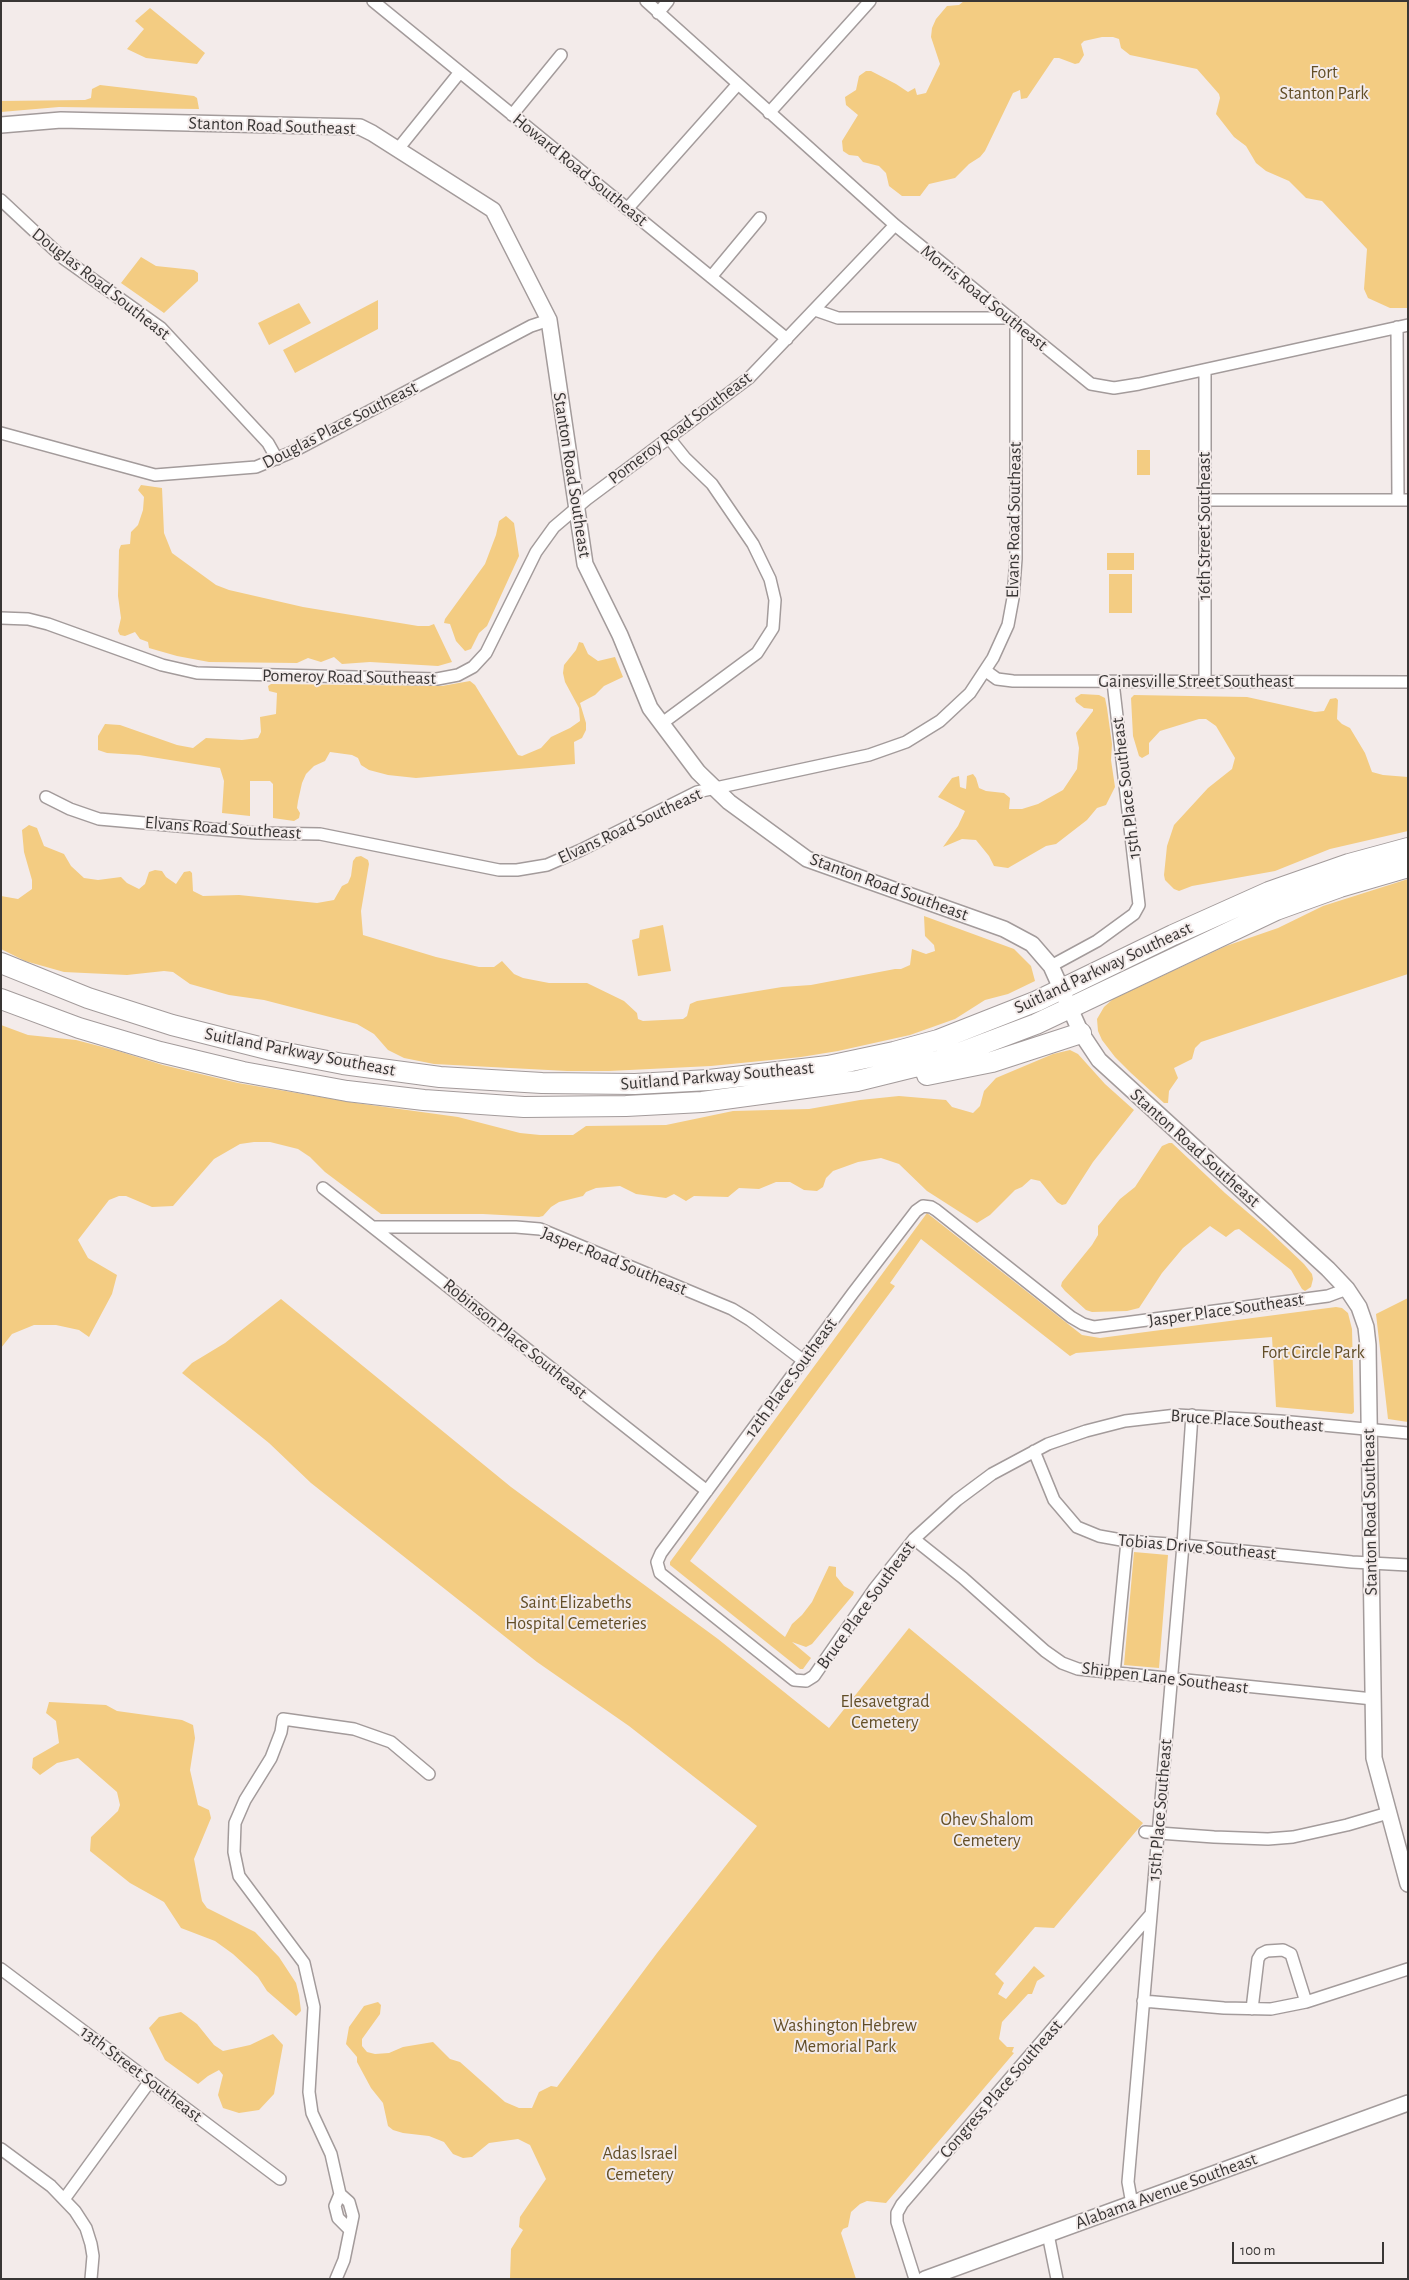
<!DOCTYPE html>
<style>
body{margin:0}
#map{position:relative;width:1409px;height:2280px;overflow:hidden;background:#f3ebea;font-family:"Alegreya Sans",sans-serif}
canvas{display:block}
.frame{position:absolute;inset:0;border:2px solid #393635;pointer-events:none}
.scale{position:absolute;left:1232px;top:2242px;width:152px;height:22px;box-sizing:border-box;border:2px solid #393635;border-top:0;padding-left:6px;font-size:15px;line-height:18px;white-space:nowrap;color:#393635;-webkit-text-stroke:4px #f3ebea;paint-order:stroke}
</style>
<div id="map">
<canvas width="1409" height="2280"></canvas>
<div class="frame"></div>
<div class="scale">100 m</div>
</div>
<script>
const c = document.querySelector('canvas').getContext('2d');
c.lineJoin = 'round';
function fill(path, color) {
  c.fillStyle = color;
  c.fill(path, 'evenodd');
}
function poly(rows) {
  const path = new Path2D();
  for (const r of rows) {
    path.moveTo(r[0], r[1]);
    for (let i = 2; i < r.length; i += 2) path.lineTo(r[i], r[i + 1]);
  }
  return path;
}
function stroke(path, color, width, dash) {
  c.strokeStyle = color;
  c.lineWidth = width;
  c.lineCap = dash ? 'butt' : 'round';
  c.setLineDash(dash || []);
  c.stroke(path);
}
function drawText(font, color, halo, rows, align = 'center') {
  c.font = font + ' "Alegreya Sans",sans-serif';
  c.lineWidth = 4;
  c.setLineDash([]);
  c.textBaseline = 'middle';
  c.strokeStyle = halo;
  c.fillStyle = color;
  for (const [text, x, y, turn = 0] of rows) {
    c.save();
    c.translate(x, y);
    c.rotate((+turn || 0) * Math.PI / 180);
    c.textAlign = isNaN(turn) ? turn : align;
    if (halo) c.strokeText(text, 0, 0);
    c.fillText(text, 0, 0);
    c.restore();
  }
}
const green = poly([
 [964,1,1408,1,1408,308,1390,308,1368,298,1364,289,1367,249,1322,201,1306,198,1289,181,1266,171,1256,163,1246,146,1234,137,1216,114,1220,98,1219,94,1197,69,1130,55,1121,48,1119,39,1113,37,1102,37,1084,41,1081,44,1084,55,1079,63,1075,64,1059,58,1054,58,1027,98,1021,99,1020,90,1013,93,985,151,980,157,969,164,955,178,929,184,920,196,902,196,889,186,886,173,879,166,863,162,858,156,849,155,843,151,842,141,858,115,846,105,845,97,856,90,859,76,866,71,871,71,896,84,908,92,915,88,917,95,926,93,940,64,931,37,932,28,936,19,947,6,959,5],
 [150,8,205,53,197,64,146,58,127,49,144,29,135,21],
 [100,85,194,96,197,98,199,109,59,107,1,112,1,101,85,100,91,98,92,89],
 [141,257,156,266,194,270,198,273,198,281,164,313,121,283],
 [378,300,378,329,295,373,283,350],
 [299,303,311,323,269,345,258,323],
 [1137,450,1150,450,1150,475,1137,475],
 [141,485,162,488,164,533,172,553,216,585,229,590,303,607,418,626,429,626,434,624,452,662,438,666,370,662,342,664,334,657,321,662,308,658,297,663,209,662,177,656,149,648,148,642,140,639,135,632,125,636,120,635,118,631,121,618,118,596,119,550,121,545,130,544,131,532,138,525,143,510,144,497,138,490],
 [506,516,514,523,519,556,487,626,479,633,471,649,465,651,456,641,450,624,444,623,445,619,485,564,496,535,499,521],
 [1107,553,1134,553,1134,570,1107,570],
 [1109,574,1132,574,1132,613,1109,613],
 [579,642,583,643,588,654,598,661,615,657,623,677,604,686,595,695,580,703,586,723,586,730,582,738,574,742,575,764,416,778,388,775,369,770,361,765,358,758,352,755,330,752,325,761,314,766,306,774,302,783,298,801,297,808,300,813,299,818,294,821,273,818,273,784,270,781,250,781,250,816,222,813,224,781,220,768,139,755,107,753,98,750,98,736,105,724,120,725,177,745,193,748,206,738,242,740,258,738,261,732,260,717,276,714,277,693,269,691,268,686,271,684,442,686,470,681,475,685,518,755,522,756,541,748,551,737,570,728,580,721,579,708,565,682,563,673,564,665,576,650],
 [1081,694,1099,695,1105,698,1107,708,1112,744,1111,760,1115,787,1106,805,1097,808,1087,820,1056,844,1046,846,1008,868,994,866,989,856,976,840,962,839,943,847,958,826,965,811,938,797,952,778,959,776,960,787,966,789,967,776,973,774,976,778,979,788,986,791,1004,793,1010,798,1009,809,1022,809,1038,804,1063,790,1077,769,1079,748,1076,733,1093,711,1093,709,1084,708,1076,702,1075,698],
 [1134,695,1247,697,1315,712,1324,711,1330,699,1336,698,1338,700,1337,719,1342,724,1350,728,1365,753,1372,772,1383,775,1408,777,1408,831,1330,849,1275,871,1192,886,1179,891,1174,889,1165,880,1164,875,1167,846,1174,825,1208,788,1232,769,1235,758,1216,726,1206,719,1199,719,1160,731,1149,743,1149,754,1142,758,1139,756,1133,736,1131,698],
 [29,825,37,828,44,846,64,854,71,866,84,878,98,880,121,877,127,883,139,889,145,884,149,872,155,870,162,871,166,877,176,884,184,872,190,871,192,873,193,891,203,896,239,895,317,903,334,900,342,886,348,883,351,876,353,861,356,857,361,856,368,860,369,864,361,911,363,935,436,957,479,967,494,967,502,961,514,974,523,978,549,983,587,983,624,1001,637,1013,638,1019,643,1021,683,1019,687,1016,690,1004,697,1001,782,987,811,985,895,969,901,969,910,965,912,949,926,954,935,951,934,945,925,936,924,916,1014,949,1031,966,1035,981,1008,994,985,1000,955,1019,910,1035,838,1051,801,1057,711,1066,609,1071,567,1071,434,1064,404,1058,388,1050,374,1034,357,1024,264,1000,229,995,190,984,173,972,164,971,127,975,64,972,25,961,1,949,1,896,18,899,32,889,32,880,24,852,22,830],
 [1408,879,1408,974,1201,1042,1195,1048,1192,1059,1174,1068,1178,1078,1169,1091,1168,1103,1164,1103,1131,1073,1115,1057,1102,1040,1098,1031,1097,1019,1104,1007,1113,999,1226,946,1278,928,1323,906],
 [663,925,671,971,638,976,632,940,639,938,640,930],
 [1,1025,28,1035,76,1040,118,1051,163,1065,238,1083,356,1103,458,1117,520,1133,540,1135,573,1135,586,1126,666,1125,733,1111,809,1109,860,1100,899,1096,946,1100,952,1107,973,1113,980,1106,984,1091,996,1078,1053,1054,1070,1050,1078,1054,1105,1084,1134,1110,1093,1162,1066,1204,1062,1205,1057,1202,1040,1181,1031,1179,1022,1187,1015,1190,990,1215,977,1223,927,1191,899,1164,881,1158,858,1162,833,1171,826,1178,823,1187,817,1191,804,1190,790,1182,776,1182,759,1189,739,1188,728,1197,694,1196,686,1201,674,1194,666,1198,636,1194,620,1186,596,1188,586,1192,583,1196,559,1202,551,1207,543,1216,539,1217,483,1214,381,1214,325,1172,310,1157,298,1149,270,1142,254,1142,240,1144,214,1159,173,1206,152,1207,126,1196,119,1196,109,1200,78,1240,88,1258,117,1275,112,1294,89,1337,79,1330,56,1325,34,1325,12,1334,1,1348],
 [1169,1143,1172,1143,1225,1193,1266,1228,1304,1264,1312,1274,1313,1279,1311,1287,1305,1291,1302,1289,1291,1270,1239,1229,1235,1230,1226,1237,1210,1226,1183,1248,1162,1273,1139,1308,1127,1311,1092,1312,1086,1310,1065,1291,1061,1286,1062,1282,1092,1245,1098,1235,1098,1226,1120,1199,1135,1187,1162,1146],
 [927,1213,1082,1335,1100,1338,1336,1307,1342,1308,1348,1313,1352,1329,1354,1412,1352,1414,1276,1407,1272,1337,1076,1353,1070,1356,921,1239,890,1283,895,1286,690,1561,785,1637,792,1624,802,1615,812,1602,829,1566,836,1567,836,1576,844,1586,854,1592,853,1595,812,1644,806,1647,792,1642,811,1658,803,1669,800,1669,670,1565,670,1562],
 [1408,1298,1408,1422,1388,1419,1376,1314],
 [281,1299,511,1487,718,1639,829,1728,909,1628,1143,1823,1054,1928,1035,1927,995,1974,1004,1983,998,1994,1006,1999,1034,1966,1045,1976,1037,1981,1032,1994,1028,1994,1002,2022,999,2039,1007,2047,1014,2047,1012,2052,1014,2053,886,2203,867,2201,860,2204,851,2212,848,2227,843,2229,841,2233,856,2279,510,2279,511,2249,523,2230,519,2227,520,2217,546,2179,530,2145,518,2139,489,2143,472,2157,463,2158,453,2154,444,2142,429,2136,403,2133,393,2130,388,2126,383,2103,371,2088,357,2062,357,2057,346,2044,349,2027,364,2006,378,2002,381,2005,380,2014,362,2039,362,2046,367,2052,375,2054,389,2053,403,2047,433,2042,450,2059,460,2062,505,2102,519,2108,532,2108,539,2092,551,2086,557,2087,657,1953,757,1826,629,1726,537,1662,311,1483,269,1443,182,1373,192,1363,225,1343],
 [1134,1552,1168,1555,1159,1668,1124,1665],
 [49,1702,106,1705,117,1711,182,1720,193,1725,195,1738,190,1770,198,1805,209,1810,211,1818,194,1859,202,1901,207,1908,255,1932,279,1957,296,1983,299,1995,301,2011,296,2016,267,1991,258,1977,233,1954,215,1941,181,1928,164,1902,130,1883,90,1851,91,1837,118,1811,120,1805,117,1792,78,1758,57,1763,40,1775,32,1768,33,1758,59,1743,56,1721,46,1713],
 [181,2012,197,2024,214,2045,223,2051,250,2045,273,2034,283,2045,274,2094,259,2110,239,2113,223,2108,218,2095,223,2075,219,2070,208,2076,198,2084,165,2060,149,2028,159,2017]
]);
const street = poly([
 [373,1,787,339],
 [646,1,895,225,1091,384,1114,388,1139,384,1408,325],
 [658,13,668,1],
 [769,113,870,1],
 [512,115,561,55],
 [398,149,460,72],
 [1,200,63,258,161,328,268,443,277,459],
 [627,209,738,84],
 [711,277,760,218],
 [815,310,838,318,1010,318],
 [1397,327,1398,500],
 [1205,370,1205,681],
 [1,433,155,475,256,467,292,452,531,326,549,320],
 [1206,500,1408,500],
 [1,618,28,619,48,624,162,665,197,673,437,679,458,675,473,667,486,653,536,552,554,527,587,499,749,378,895,225],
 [986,671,997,679,1013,681,1408,682],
 [661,724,757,653,773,628,775,600,770,579,753,544,712,484,685,458,669,438],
 [46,797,70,809,99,819,257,833,320,834,499,870,517,870,547,865,581,850,697,792,869,755,906,742,940,721,970,693,993,658,1008,625,1013,598,1016,559,1016,324],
 [1051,966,1097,941,1134,914,1139,905,1113,682],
 [323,1188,707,1491],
 [374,1227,516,1227,540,1229,732,1309,750,1320,804,1361],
 [1347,1289,1328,1296,1094,1327,1083,1324,1071,1317,936,1210,931,1207,923,1206,916,1211,853,1293,661,1553,657,1562,660,1573,794,1680,806,1681,814,1676,875,1588,914,1539,957,1500,992,1474,1048,1444,1086,1431,1125,1421,1177,1415,1280,1421,1408,1433],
 [1034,1451,1054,1500,1077,1527,1099,1536,1127,1541,1183,1545,1352,1562,1408,1565],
 [914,1539,963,1578,1045,1651,1062,1663,1078,1669,1373,1699],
 [1114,1674,1127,1541],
 [1145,1832,1214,1837,1268,1839,1293,1837,1347,1825,1388,1813],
 [1,1969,280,2179],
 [1143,2001,1224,2008,1271,2009,1306,2002,1408,1969],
 [1252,2009,1258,1959,1261,1954,1267,1951,1283,1950,1291,1954,1306,2002],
 [1,2149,51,2186,75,2211,86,2228,91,2244,93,2256,91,2279],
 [65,2198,150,2081],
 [1132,2204,1128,2182,1183,1545,1192,1415],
 [350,2230,338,2218,335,2206,340,2194,331,2154,312,2113,309,2092,314,2007,304,1963,239,1876,234,1852,235,1823,245,1800,271,1758,281,1732,283,1719,354,1729,391,1742,429,1774],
 [1048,2234,1057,2279],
 [336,2279,344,2260,353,2216,349,2202,340,2194],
 [915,2279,897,2222,897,2213,902,2204,1151,1914]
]);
const secondary = poly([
 [1,125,61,120,360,127,372,133,493,210,549,320,585,564,620,635,650,708,698,772,729,802,807,859,1004,929,1032,944,1051,966,1081,1033,1099,1060,1328,1269,1347,1289,1359,1307,1366,1327,1368,1345,1374,1758,1408,1884],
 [925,2279,1408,2103]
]);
const highway = poly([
 [1,963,88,998,172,1025,271,1050,343,1064,440,1077,542,1083,635,1084,709,1080,828,1066,894,1052,938,1040,1037,1001,1173,935,1269,892,1349,864,1408,848],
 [1,999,79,1028,160,1052,243,1072,347,1091,424,1100,524,1107,626,1106,702,1102,857,1081,938,1061,1036,1024,1276,910,1340,887,1408,867],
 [927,1075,992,1062,1081,1033]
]);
const parkNames = [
 ["Fort",1324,73],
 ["Stanton Park",1324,94],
 ["Fort Circle Park",1313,1353],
 ["Saint Elizabeths",576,1603],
 ["Hospital Cemeteries",576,1624],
 ["Elesavetgrad",885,1702],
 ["Cemetery",885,1723],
 ["Ohev Shalom",987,1820],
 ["Cemetery",987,1841],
 ["Washington Hebrew",845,2026],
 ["Memorial Park",845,2047],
 ["Adas Israel",640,2154],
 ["Cemetery",640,2175]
];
const streetNames = [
 ["Stanton Road Southeast",272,126,2],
 ["Howard Road Southeast",580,170,39],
 ["Douglas Road Southeast",101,284,38],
 ["Morris Road Southeast",984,298,39],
 ["Douglas Place Southeast",340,425,-27],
 ["Pomeroy Road Southeast",680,428,-37],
 ["Stanton Road Southeast",572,475,81],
 ["Elvans Road Southeast",1014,520,-89],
 ["16th Street Southeast",1205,526,-90],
 ["Pomeroy Road Southeast",349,677,1],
 ["Gainesville Street Southeast",1196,682],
 ["15th Place Southeast",1126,788,-97],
 ["Elvans Road Southeast",630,826,-25],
 ["Elvans Road Southeast",223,828,4],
 ["Stanton Road Southeast",889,887,20],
 ["Suitland Parkway Southeast",1103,968,-25],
 ["Suitland Parkway Southeast",300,1052,11],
 ["Suitland Parkway Southeast",717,1076,-5],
 ["Stanton Road Southeast",1195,1148,42],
 ["Jasper Road Southeast",614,1261,22],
 ["Jasper Place Southeast",1226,1310,-8],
 ["Robinson Place Southeast",515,1339,39],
 ["12th Place Southeast",791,1378,-54],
 ["Bruce Place Southeast",1247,1421,4],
 ["Stanton Road Southeast",1370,1512,-91],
 ["Tobias Drive Southeast",1197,1547,5],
 ["Bruce Place Southeast",866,1605,-54],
 ["Shippen Lane Southeast",1165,1678,7],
 ["15th Place Southeast",1160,1810,-85],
 ["13th Street Southeast",141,2074,37],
 ["Congress Place Southeast",1001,2089,-49],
 ["Alabama Avenue Southeast",1166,2191,-20]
];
fill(green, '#f3cc82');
stroke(street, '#a39b9b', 14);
stroke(secondary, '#a39b9b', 18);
stroke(highway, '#a39b9b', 22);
stroke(street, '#fff', 11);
stroke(secondary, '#fff', 15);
stroke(highway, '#fff', 20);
drawText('18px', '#624e27', '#f3ebea', parkNames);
drawText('18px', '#393635', '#f3ebea', streetNames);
</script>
